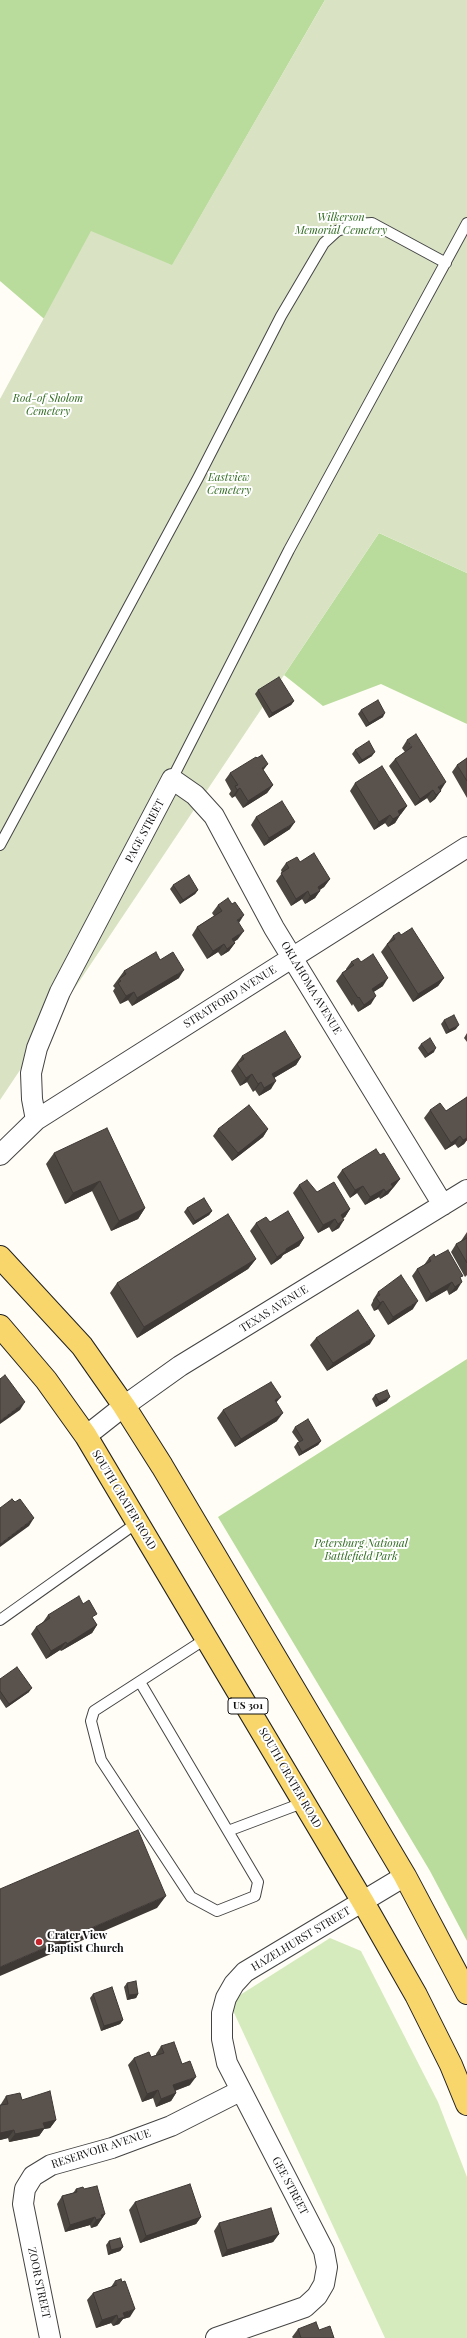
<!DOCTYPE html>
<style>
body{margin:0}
canvas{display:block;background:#fffdf5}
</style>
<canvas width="467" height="2338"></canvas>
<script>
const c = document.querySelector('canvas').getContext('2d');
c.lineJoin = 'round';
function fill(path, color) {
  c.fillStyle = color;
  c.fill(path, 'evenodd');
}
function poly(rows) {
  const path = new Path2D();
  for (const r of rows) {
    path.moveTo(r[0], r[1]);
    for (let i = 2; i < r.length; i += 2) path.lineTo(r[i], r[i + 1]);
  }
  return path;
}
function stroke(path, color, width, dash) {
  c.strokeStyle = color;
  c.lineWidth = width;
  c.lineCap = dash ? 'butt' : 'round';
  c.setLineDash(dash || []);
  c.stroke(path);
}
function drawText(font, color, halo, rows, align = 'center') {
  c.font = font + ' "Playfair Display",serif';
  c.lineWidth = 4;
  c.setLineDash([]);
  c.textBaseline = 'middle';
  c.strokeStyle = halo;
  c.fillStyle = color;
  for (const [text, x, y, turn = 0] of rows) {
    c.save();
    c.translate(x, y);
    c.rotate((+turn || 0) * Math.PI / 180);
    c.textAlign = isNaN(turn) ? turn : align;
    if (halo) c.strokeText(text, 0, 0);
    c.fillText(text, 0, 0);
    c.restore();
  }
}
const green = poly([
 [330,1938,361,1951,438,2102,467,2177,467,2338,385,2338,229,2002]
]);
const forest = poly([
 [0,0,325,0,172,266,113,378,0,281],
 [379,533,467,573,467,724,381,684,323,706,284,675],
 [467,1359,467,1941,430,1871,218,1517]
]);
const cemetery = poly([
 [325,0,467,0,467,573,379,533,0,1100,0,399,91,231,172,265]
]);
const lane = poly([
 [172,779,289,550,467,223],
 [0,845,198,478,281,316,324,243,337,231,356,224,372,223,446,263],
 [0,1620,138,1522],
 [140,1682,258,1882,255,1896,217,1911,191,1897,101,1760,91,1721,94,1711,207,1638],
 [228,1831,305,1802]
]);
const street = poly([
 [36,1120,32,1099,31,1073,37,1048,60,992,172,779,195,795,214,816,274,928,443,1205],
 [0,1155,36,1120,467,847],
 [86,1436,124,1406,180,1366,467,1190],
 [50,2338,23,2204,25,2189,33,2176,51,2165,112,2148,171,2126,240,2091],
 [216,2338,305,2307,317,2296,324,2284,327,2267,324,2251,227,2063,222,2039,222,2013,226,1998,234,1984,245,1972,405,1876]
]);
const primary = poly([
 [0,1257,82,1346,124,1406,162,1466,405,1876,467,1993],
 [0,1326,46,1380,86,1436,363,1902,416,1995,451,2065,467,2104]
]);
const wall = poly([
 [258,690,294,701,291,705,269,718,255,694],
 [361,710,383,717,366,727,358,714],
 [407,740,441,790,435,799,430,803,427,798,415,806,389,766,395,759,405,752,402,748],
 [355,750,372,756,359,764,352,754],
 [467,758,467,798,452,772,457,765],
 [263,770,273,785,267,793,243,808,235,796,232,798,229,794,231,791,225,780,230,773],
 [355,783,407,806,401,814,400,815,395,823,388,827,385,823,374,830,350,791],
 [256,817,290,829,264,846,251,825],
 [300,862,330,879,324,887,320,890,315,898,305,904,302,899,291,906,276,881,282,873,281,870,286,863],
 [173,885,198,890,195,894,180,904,170,889],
 [218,905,238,923,238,939,234,942,235,943,229,951,221,956,218,952,207,959,192,935,197,927,214,916,212,913],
 [401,935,444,978,438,986,413,1002,381,952,393,936],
 [160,960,179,978,132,1006,128,1000,120,1004,113,991,115,988,113,986,124,971],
 [351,962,361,962,383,986,373,992,371,1004,358,1012,353,1004,352,1006,336,981,342,973,346,970,346,969],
 [444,1020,456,1029,446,1034,441,1024],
 [467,1033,467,1042,464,1038],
 [421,1044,434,1052,425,1058,418,1048],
 [242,1056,301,1057,296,1065,274,1078,271,1089,259,1096,255,1090,253,1092,247,1082,240,1086,231,1071],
 [467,1097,467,1140,464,1144,458,1148,455,1144,445,1150,424,1118,430,1110,446,1111],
 [218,1129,268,1129,263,1137,232,1161,213,1136],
 [54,1153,145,1208,138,1219,111,1231,92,1191,65,1204,46,1164],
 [380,1155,400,1179,394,1187,393,1188,388,1194,380,1199,379,1197,365,1205,357,1193,350,1198,337,1177,342,1170],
 [299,1185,317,1192,350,1209,345,1217,343,1218,339,1228,332,1232,329,1227,318,1233,293,1193],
 [187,1208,212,1211,209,1215,193,1225,184,1212],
 [270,1222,304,1238,299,1246,283,1255,281,1258,271,1265,250,1231,256,1223],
 [467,1232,467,1275,465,1277,451,1252,456,1244,461,1242,461,1241],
 [435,1257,461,1279,457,1290,449,1295,447,1290,426,1302,412,1276,417,1269,424,1265,429,1258],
 [256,1259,248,1269,137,1338,110,1293,117,1283],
 [378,1292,413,1309,388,1325,378,1309,374,1311,371,1305,373,1301,373,1300],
 [316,1338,370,1344,327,1371,310,1345],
 [375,1395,387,1401,376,1407,372,1399],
 [276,1403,277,1421,235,1447,217,1418,223,1410],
 [295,1427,321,1441,318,1445,299,1456,294,1447,297,1443,299,1442,292,1432],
 [83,1604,97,1625,92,1633,61,1651,60,1650,46,1659,31,1634,36,1627,43,1622,48,1615],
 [0,1679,29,1692,6,1708,0,1699],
 [127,1983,138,1994,136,1998,127,2000,124,1987],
 [93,1994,123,2020,120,2024,101,2031,90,1998],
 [161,2046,182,2064,190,2085,175,2091,176,2093,171,2101,156,2107,153,2098,142,2102,128,2065,134,2058,151,2057,156,2055,156,2054],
 [6,2096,22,2100,56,2120,50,2128,44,2129,39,2136,9,2142,8,2138,0,2140,0,2105,1,2105,1,2104],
 [76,2189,84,2189,105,2214,97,2226,91,2228,90,2225,65,2232,57,2204,62,2196,73,2193],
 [135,2202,201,2217,196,2224,140,2243,129,2210],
 [219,2223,279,2234,273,2242,222,2257,214,2231],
 [109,2241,123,2247,120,2251,108,2255,106,2245],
 [115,2281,130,2317,123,2319,119,2324,113,2326,111,2323,96,2328,87,2300,93,2293,111,2287],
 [298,2329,319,2330,334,2338,293,2338,292,2337]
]);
const shadedWall = poly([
 [294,701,291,705,269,718,272,713],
 [385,713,383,717,366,727,369,723],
 [375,752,372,756,359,764,362,760],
 [268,764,262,772,262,768],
 [446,782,441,790,435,794,438,787],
 [273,785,267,793,243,808,248,801],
 [240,788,235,796,232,798,237,790],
 [433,790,427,798,415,806,420,799],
 [441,791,435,799,430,803,436,795],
 [407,806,401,814,393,819,398,811],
 [390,815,385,823,374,830,379,822],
 [400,815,395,823,388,827,393,819],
 [295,822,290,829,264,846,269,838],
 [330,879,324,887,312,894,318,887],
 [198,890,195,894,180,904,183,900],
 [308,891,302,899,291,906,296,899],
 [320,891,315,898,305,904,310,896],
 [244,915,239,923,237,920],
 [244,931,238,939,226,947,232,939],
 [235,943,229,951,221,956,227,949],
 [224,944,218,952,207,959,213,951],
 [184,970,179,978,132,1006,137,998],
 [388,978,383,986,366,997,372,989],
 [444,978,438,986,413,1002,418,994],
 [134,992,128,1000,120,1004,126,996],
 [376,996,371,1004,358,1012,364,1005],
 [459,1025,456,1029,446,1034,449,1030],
 [436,1048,434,1052,425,1058,428,1054],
 [301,1057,296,1065,267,1082,272,1074],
 [252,1074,247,1082,240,1086,246,1078],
 [276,1081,271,1089,259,1096,264,1088],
 [261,1082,255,1090,253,1092,258,1084],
 [268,1129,263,1137,232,1161,238,1153],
 [460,1136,455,1144,445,1150,451,1143],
 [467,1138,467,1140,464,1144,458,1148,463,1140],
 [400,1179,388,1194,380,1199,391,1184],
 [100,1181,92,1191,65,1204,73,1193],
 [363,1186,357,1193,350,1198,355,1190],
 [384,1189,379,1197,365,1205,370,1197],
 [145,1208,138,1219,111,1231,119,1221],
 [350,1209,345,1217,336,1223,341,1215],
 [212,1211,209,1215,193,1225,195,1221],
 [335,1219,329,1227,318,1233,323,1225],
 [344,1220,339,1228,332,1232,338,1224],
 [304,1238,299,1246,283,1255,281,1258,271,1265,277,1257,286,1249],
 [256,1259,248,1269,137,1338,144,1327],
 [452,1282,447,1290,426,1302,431,1294],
 [462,1282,457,1290,449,1295,455,1287],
 [383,1301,378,1309,374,1311,380,1303],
 [418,1301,413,1309,388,1325,393,1317],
 [375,1336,370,1344,327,1371,333,1363],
 [281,1397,275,1404,275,1400],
 [390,1397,387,1401,376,1407,379,1402],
 [25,1402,20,1410,0,1424,0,1421],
 [283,1413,277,1421,235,1447,241,1439],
 [321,1441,318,1445,299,1456,302,1452],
 [34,1518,29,1526,0,1547,0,1544],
 [97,1625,92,1633,61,1651,67,1644],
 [66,1642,60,1650,46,1659,51,1651],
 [32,1688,29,1692,6,1708,9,1704],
 [166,1896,157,1908,0,1976,0,1967],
 [138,1994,136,1998,127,2000,129,1995],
 [123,2020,120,2024,101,2031,104,2026],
 [196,2077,190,2085,168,2093,173,2085],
 [158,2090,153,2098,142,2102,147,2094],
 [176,2093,171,2101,156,2107,161,2099],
 [56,2120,50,2128,44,2129,39,2136,9,2142,15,2134,43,2123],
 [14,2130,8,2138,0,2140,0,2133],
 [105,2214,97,2226,91,2228,96,2220,101,2215],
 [95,2217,90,2225,65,2232,70,2225],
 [201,2217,196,2224,140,2243,146,2236],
 [279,2234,273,2242,222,2257,227,2250],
 [123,2247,120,2251,108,2255,111,2250],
 [135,2309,130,2317,123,2319,119,2324,113,2326,118,2319,123,2313],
 [117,2315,111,2323,96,2328,102,2320]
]);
const building = poly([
 [279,677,294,701,272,713,258,690,279,677],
 [378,700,385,713,369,723,361,710,378,700],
 [416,734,446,782,438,787,441,791,436,795,433,790,420,799,395,759,412,747,407,740,416,734],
 [369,741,375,752,362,760,355,750,369,741],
 [262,755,268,764,262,768,273,785,248,801,240,788,237,790,235,786,238,785,230,773,256,757,257,758,262,755],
 [467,758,467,781,457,765,467,758],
 [382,766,407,806,398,811,400,815,393,819,390,815,379,822,355,783,382,766],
 [282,801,295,822,269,838,256,817,282,801],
 [314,853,330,879,318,887,320,891,310,896,308,891,296,899,281,873,289,868,286,863,297,857,300,862,314,853],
 [189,875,198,890,183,900,173,885,189,875],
 [228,898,232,904,235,902,244,915,237,920,244,931,232,939,235,943,227,949,224,944,213,951,197,927,222,911,218,905,228,898],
 [412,928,444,978,418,994,387,944,395,939,393,936,399,932,401,935,412,928],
 [156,952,160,960,173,952,184,970,137,998,134,992,126,996,118,983,121,981,119,979,126,974,124,971,156,952],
 [373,954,388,978,372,989,376,996,364,1005,359,997,358,998,342,973,354,965,351,962,358,958,361,962,373,954],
 [454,1015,459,1025,449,1030,444,1020,454,1015],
 [285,1031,301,1057,272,1074,276,1081,264,1088,261,1082,258,1084,252,1074,246,1078,237,1064,244,1059,242,1056,285,1031],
 [430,1038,436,1048,428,1054,421,1044,430,1038],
 [467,1097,467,1138,463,1140,460,1136,451,1143,430,1110,440,1103,446,1111,467,1097],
 [249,1105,268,1129,238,1153,218,1129,249,1105],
 [107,1128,145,1208,119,1221,100,1181,73,1193,54,1153,107,1128],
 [376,1149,380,1155,384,1153,400,1179,391,1184,393,1187,386,1192,384,1189,370,1197,363,1186,355,1190,342,1170,376,1149],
 [307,1180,317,1192,334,1182,350,1209,341,1215,344,1220,338,1224,335,1219,323,1225,299,1185,307,1180],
 [204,1198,212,1211,195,1221,187,1208,204,1198],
 [288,1211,304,1238,286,1249,286,1251,277,1257,256,1223,266,1217,270,1222,288,1211],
 [228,1214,256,1259,144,1327,117,1283,228,1214],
 [467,1238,467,1263,456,1244,467,1238],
 [448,1250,463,1276,460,1277,462,1282,455,1287,452,1282,431,1294,417,1269,431,1261,429,1258,434,1254,435,1257,448,1250],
 [401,1275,418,1301,393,1317,383,1301,380,1303,376,1297,380,1295,378,1292,401,1275],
 [358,1310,375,1336,333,1363,316,1338,358,1310],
 [5,1375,25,1402,0,1421,0,1379,5,1375],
 [271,1382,281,1397,275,1400,283,1413,241,1439,223,1410,271,1382],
 [387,1390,390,1397,379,1402,375,1395,387,1390],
 [308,1419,321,1441,302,1452,297,1443,303,1440,295,1427,308,1419],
 [12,1499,15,1502,20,1499,34,1518,0,1544,0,1508,12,1499],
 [79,1596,83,1604,89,1600,97,1614,92,1617,97,1625,67,1644,66,1642,51,1651,36,1627,50,1618,48,1615,79,1596],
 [17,1667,32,1688,9,1704,0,1691,0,1679,17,1667],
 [138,1830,166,1896,0,1967,0,1889,138,1830],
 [136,1981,138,1994,129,1995,127,1983,136,1981],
 [112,1987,123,2020,104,2026,93,1994,112,1987],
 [174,2042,182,2064,190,2061,196,2077,173,2085,176,2093,161,2099,158,2090,147,2094,134,2058,149,2052,151,2057,164,2053,161,2046,174,2042],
 [50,2091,56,2120,43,2123,45,2128,15,2134,14,2130,0,2133,0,2105,8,2104,6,2096,20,2093,22,2100,50,2091],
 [190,2184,201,2217,146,2236,135,2202,190,2184],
 [97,2186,105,2214,101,2215,102,2218,96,2220,95,2217,70,2225,62,2196,77,2192,76,2189,83,2187,84,2189,97,2186],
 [271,2208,279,2234,227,2250,219,2223,271,2208],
 [120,2238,123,2247,111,2250,109,2241,120,2238],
 [121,2279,122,2282,125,2281,135,2309,123,2313,125,2317,118,2319,117,2315,102,2320,93,2293,117,2285,115,2281,121,2279],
 [316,2322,319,2330,330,2326,334,2338,301,2338,298,2329,316,2322]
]);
const markers = [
 [39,1942,4,"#c4262e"]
];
const shields = [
 [248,1706,40]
];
const shieldNames = [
 ["US 301",248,1706]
];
const parkNames = [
 ["Wilkerson",341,218],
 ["Memorial Cemetery",341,231],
 ["Rod-of Sholom",48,399],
 ["Cemetery",48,412],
 ["Eastview",229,478],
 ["Cemetery",229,491],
 ["Petersburg National",361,1544],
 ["Battlefield Park",361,1557]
];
const streetNames = [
 ["PAGE STREET",145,831,-62],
 ["OKLAHOMA AVENUE",311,988,59],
 ["STRATFORD AVENUE",230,997,-32],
 ["TEXAS AVENUE",274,1309,-32],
 ["SOUTH CRATER ROAD",124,1500,59],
 ["SOUTH CRATER ROAD",290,1778,60],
 ["HAZELHURST STREET",301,1939,-31],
 ["RESERVOIR AVENUE",101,2149,-18],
 ["GEE STREET",290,2186,62],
 ["ZOOR STREET",39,2283,78]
];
const poiNames = [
 ["Crater View",47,1936],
 ["Baptist Church",47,1949]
];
fill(green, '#d5ebbd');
fill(forest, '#b9dc9c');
fill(cemetery, '#d9e3c4');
stroke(lane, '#444', 12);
stroke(street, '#444', 22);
stroke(primary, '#222', 24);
stroke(lane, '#fff', 10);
stroke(street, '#fff', 20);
stroke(primary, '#f9d66b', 22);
fill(wall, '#4d4742');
fill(shadedWall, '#3f3936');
fill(building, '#5a524d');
stroke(building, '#3f3936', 1);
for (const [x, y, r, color] of markers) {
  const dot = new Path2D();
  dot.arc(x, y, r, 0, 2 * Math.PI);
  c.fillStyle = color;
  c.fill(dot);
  stroke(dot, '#fff', 1.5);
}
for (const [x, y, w] of shields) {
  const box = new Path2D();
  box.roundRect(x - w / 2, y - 8, w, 16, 3);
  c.fillStyle = '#fff';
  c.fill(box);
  stroke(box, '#111', 1);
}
drawText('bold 10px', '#111', null, shieldNames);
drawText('italic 11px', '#2f6b1f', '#fff', parkNames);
drawText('11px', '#111', '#fff', streetNames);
drawText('bold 11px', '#111', '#fff', poiNames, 'left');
</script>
